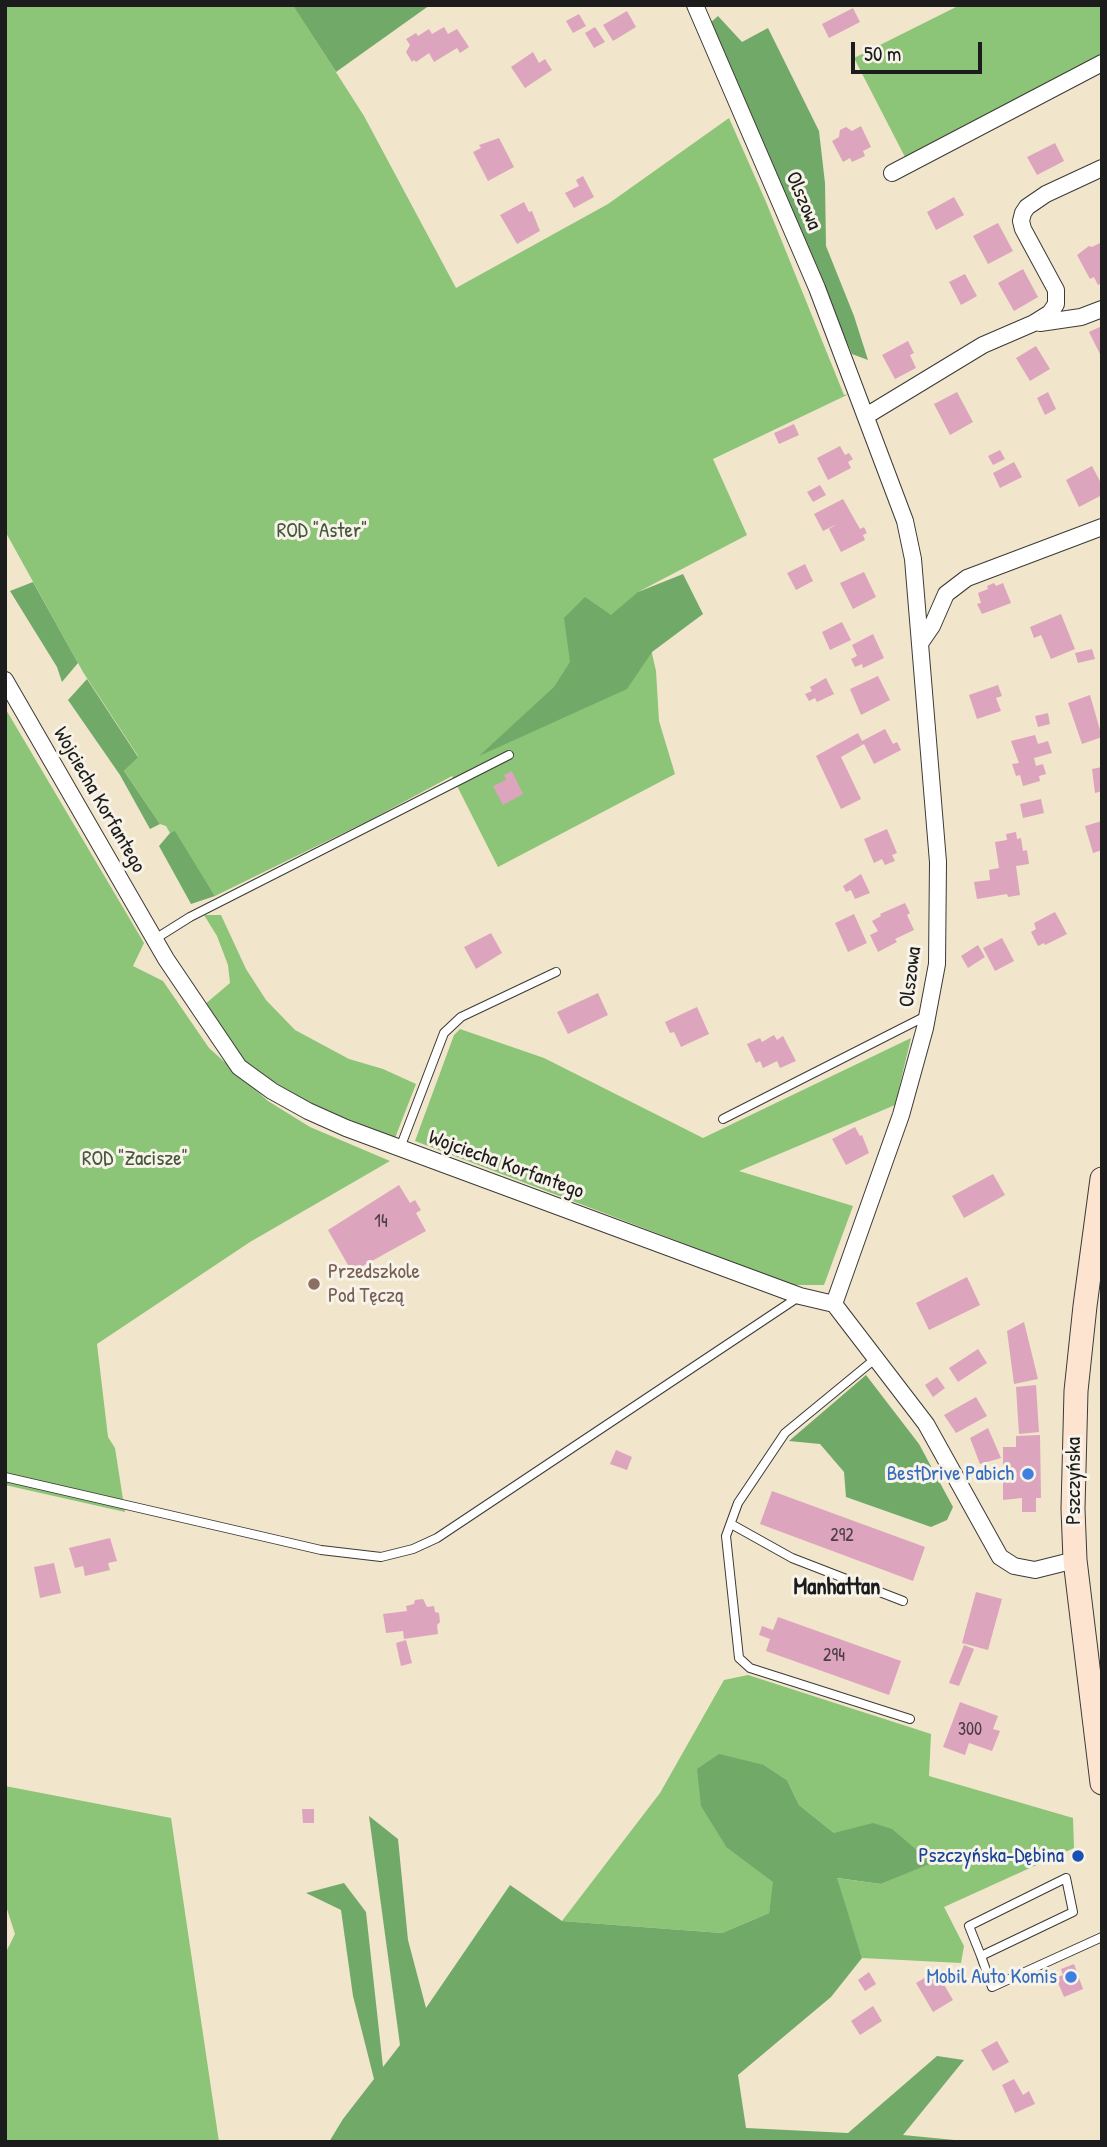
<!DOCTYPE html>
<meta charset="utf-8">
<style>
body{margin:0}
#map{position:relative;width:1107px;height:2147px;overflow:hidden;background:#f1e5cb;font-family:"Patrick Hand",sans-serif}
canvas{display:block}
.frame{position:absolute;inset:0;border:7px solid #1c1c1c;pointer-events:none}
.scale{position:absolute;left:851px;top:42px;width:131px;height:32px;box-sizing:border-box;border:4px solid #1c1c1c;border-top:0;padding-left:9px;font-size:21px;line-height:24px;white-space:nowrap;color:#1c1c1c;-webkit-text-stroke:5px #f7f3e8;paint-order:stroke}
</style>
<div id="map">
<canvas width="1107" height="2147"></canvas>
<div class="frame"></div>
<div class="scale">50 m</div>
</div>
<script>
const c = document.querySelector('canvas').getContext('2d');
c.lineJoin = 'round';
function fill(path, color) {
  c.fillStyle = color;
  c.fill(path, 'evenodd');
}
function poly(rows) {
  const path = new Path2D();
  for (const r of rows) {
    path.moveTo(r[0], r[1]);
    for (let i = 2; i < r.length; i += 2) path.lineTo(r[i], r[i + 1]);
  }
  return path;
}
function stroke(path, color, width, dash) {
  c.strokeStyle = color;
  c.lineWidth = width;
  c.lineCap = dash ? 'butt' : 'round';
  c.setLineDash(dash || []);
  c.stroke(path);
}
function drawText(font, color, halo, rows, align = 'center') {
  c.font = font + ' "Patrick Hand",sans-serif';
  c.lineWidth = 6;
  c.setLineDash([]);
  c.textBaseline = 'middle';
  c.strokeStyle = halo;
  c.fillStyle = color;
  for (const [text, x, y, turn = 0] of rows) {
    c.save();
    c.translate(x, y);
    c.rotate((+turn || 0) * Math.PI / 180);
    c.textAlign = isNaN(turn) ? turn : align;
    if (halo) c.strokeText(text, 0, 0);
    c.fillText(text, 0, 0);
    c.restore();
  }
}
const green = poly([
 [5,5,293,5,364,116,456,288,608,204,729,118,766,202,844,395,849,394,713,459,747,535,638,592,656,671,659,721,675,774,498,867,452,776,370,820,215,896,175,832,170,833,166,826,160,824,124,771,138,756,83,672,5,531],
 [960,5,1102,5,1102,56,906,159,854,58],
 [5,708,144,943,133,966,163,981,209,1048,268,1101,310,1127,390,1161,250,1242,97,1344,108,1437,115,1448,125,1512,5,1485],
 [204,915,221,915,246,969,266,1000,295,1030,349,1059,383,1069,416,1084,395,1138,313,1105,249,1067,204,1005,230,983,228,965,217,936],
 [460,1029,544,1058,703,1138,911,1038,895,1105,739,1171,853,1206,824,1285,793,1285,415,1141,454,1035],
 [748,1675,931,1734,929,1776,1073,1818,1074,1848,944,1907,964,1946,961,1963,862,1958,836,1878,881,1884,931,1863,834,1833,799,1805,787,1780,764,1765,727,1848,774,1882,769,1913,722,1933,562,1921,660,1793,724,1680],
 [5,1786,171,1818,219,2142,5,2142,5,1954,15,1934,5,1903]
]);
const forest = poly([
 [297,5,430,5,336,72,294,7],
 [718,16,742,42,768,28,819,131,825,183,826,246,854,316,868,360,852,354,709,24],
 [683,574,703,614,652,652,627,689,479,756,554,687,570,662,564,618,585,597,611,615,638,592],
 [33,582,78,663,62,682,57,667,10,591],
 [87,679,138,757,124,771,160,824,150,829,120,775,68,700],
 [175,831,215,896,191,904,159,846,170,833],
 [866,1375,919,1444,953,1507,947,1520,931,1527,846,1497,844,1472,820,1444,789,1441],
 [719,1754,764,1765,787,1780,799,1805,834,1833,873,1823,892,1829,932,1863,881,1884,837,1878,862,1958,831,1997,738,2075,746,2128,848,2133,937,2056,964,2060,903,2135,975,2142,329,2142,343,2119,374,2079,353,1996,341,1910,306,1893,344,1883,366,1912,383,2067,400,2045,369,1816,398,1839,408,1940,426,2008,510,1885,562,1921,722,1933,769,1913,773,1882,727,1848,701,1806,697,1769]
]);
const building = poly([
 [853,8,860,22,829,38,822,24],
 [627,11,636,27,613,41,603,25],
 [579,14,586,26,573,33,566,21],
 [444,27,448,34,457,29,469,47,460,53,457,48,434,62,429,53,416,62,414,60,412,62,406,52,410,45,406,39,416,33,418,36,429,29,432,34],
 [595,27,605,42,594,48,585,33],
 [533,52,539,63,545,59,552,70,525,88,511,67],
 [861,126,871,147,863,151,865,156,852,162,850,158,843,162,832,141,839,137,840,130,846,127,852,131],
 [499,138,514,167,488,181,473,152,481,148,479,145],
 [1055,143,1064,161,1037,175,1027,157],
 [583,176,594,197,574,208,565,193,579,186,576,180],
 [954,197,964,215,936,230,927,212],
 [524,202,529,212,532,211,540,231,517,244,500,215],
 [998,223,1013,251,988,264,973,236],
 [1102,242,1102,283,1098,285,1094,277,1090,279,1077,255,1089,246,1092,247],
 [1023,269,1038,297,1014,311,998,283],
 [965,274,977,296,961,305,949,282],
 [1102,326,1102,358,1089,332],
 [908,341,914,353,910,355,916,368,895,379,882,355],
 [1036,346,1050,369,1030,381,1016,358],
 [957,392,973,422,950,435,934,404],
 [1048,392,1056,409,1045,415,1037,398],
 [794,424,799,435,779,444,774,433],
 [840,446,845,455,849,453,853,459,848,462,851,468,828,480,817,458],
 [1000,450,1005,459,993,465,988,456],
 [1014,462,1022,477,1000,488,993,473],
 [1092,466,1102,485,1102,495,1079,507,1066,480],
 [820,485,826,495,813,502,807,492],
 [843,499,860,529,864,527,867,533,863,535,865,540,841,552,829,529,837,524,823,531,814,514],
 [805,564,813,581,796,590,787,573],
 [864,572,876,597,853,609,840,583],
 [994,583,996,586,1003,583,1011,603,982,614,977,604,981,603,978,593,988,589,987,586],
 [1061,614,1075,649,1051,659,1041,635,1034,638,1030,627],
 [842,622,851,640,830,650,822,632],
 [873,634,884,658,863,668,862,664,855,667,851,659,857,656,852,645],
 [1092,649,1095,659,1078,663,1075,653],
 [878,676,890,700,861,715,850,689],
 [826,678,834,694,817,702,815,698,809,701,805,694,812,691,810,687],
 [998,685,1002,696,996,698,1001,711,977,719,969,695],
 [1090,695,1102,737,1082,744,1068,703],
 [1048,713,1050,724,1038,727,1035,716],
 [885,729,893,744,897,742,901,750,874,764,864,744,841,757,861,799,841,809,816,756,858,733,862,741],
 [1035,735,1038,744,1048,741,1052,753,1034,758,1036,766,1043,764,1046,774,1039,776,1040,781,1023,786,1020,775,1016,776,1012,764,1019,763,1011,741],
 [1102,767,1102,791,1095,793,1092,769],
 [512,771,523,794,503,805,493,786,506,780,504,775],
 [1041,799,1044,813,1023,818,1020,804],
 [1102,821,1102,850,1093,853,1085,826],
 [887,829,897,853,892,855,895,861,885,865,882,859,874,863,864,839],
 [1016,832,1017,839,1021,838,1023,851,1027,850,1029,864,1016,866,1020,895,1008,897,1007,894,977,899,974,882,990,880,989,870,999,868,995,842,1007,840,1006,834],
 [861,874,870,893,855,899,851,890,846,892,843,886],
 [905,903,910,913,907,915,914,930,895,939,897,942,878,952,870,935,878,931,872,921,881,916,880,914],
 [1055,912,1067,934,1045,945,1044,943,1038,946,1031,932,1036,929,1034,923],
 [854,914,867,943,848,952,835,923],
 [491,933,502,953,476,969,464,947],
 [1002,938,1014,961,995,971,983,948],
 [978,945,985,957,968,968,961,956],
 [598,993,608,1015,568,1034,557,1012],
 [697,1007,709,1034,681,1047,674,1032,670,1033,665,1022],
 [774,1035,777,1040,783,1036,796,1061,780,1068,777,1061,763,1068,760,1061,756,1063,747,1044,760,1038,762,1042],
 [855,1127,860,1136,862,1135,869,1153,846,1165,832,1139],
 [993,1174,1005,1195,964,1218,952,1196],
 [399,1185,410,1203,415,1200,421,1210,416,1213,426,1231,352,1272,328,1230],
 [967,1277,980,1305,929,1330,916,1303],
 [1024,1322,1038,1379,1014,1384,1007,1331],
 [978,1349,987,1363,958,1382,949,1368],
 [937,1377,945,1388,933,1397,925,1385],
 [1036,1385,1039,1432,1019,1434,1016,1387],
 [976,1397,987,1416,956,1433,944,1415],
 [988,1428,1001,1458,980,1464,970,1438],
 [1040,1435,1041,1498,1036,1498,1036,1512,1022,1512,1022,1498,1003,1500,1003,1447,1016,1447,1016,1436],
 [616,1450,632,1457,627,1470,610,1464],
 [772,1491,925,1547,913,1581,760,1524],
 [110,1538,117,1561,108,1563,110,1570,85,1576,83,1566,75,1568,69,1548],
 [54,1563,61,1593,40,1598,34,1567],
 [976,1592,1002,1599,988,1650,962,1643],
 [423,1599,427,1607,434,1606,435,1612,439,1613,440,1622,437,1625,438,1634,404,1639,403,1631,386,1633,383,1614,407,1611,406,1606,414,1604,415,1600],
 [778,1617,901,1661,889,1695,766,1651,770,1639,759,1635,762,1626,773,1630],
 [406,1640,412,1663,401,1666,396,1643],
 [964,1645,974,1649,959,1686,949,1683],
 [960,1702,998,1716,993,1729,1000,1731,992,1751,969,1743,965,1755,943,1747],
 [302,1809,314,1809,314,1823,303,1823],
 [1074,1964,1083,1989,1064,1997,1056,1978,1063,1975,1061,1969],
 [936,1971,953,2000,933,2012,916,1983],
 [869,1972,876,1984,865,1991,858,1980],
 [873,2006,882,2021,860,2035,851,2021],
 [997,2041,1009,2062,993,2071,981,2050],
 [1014,2079,1023,2095,1029,2091,1035,2104,1015,2113,1002,2085]
]);
const lane = poly([
 [155,939,190,917,509,755],
 [723,1119,928,1015],
 [400,1148,444,1033,461,1017,556,972],
 [875,1359,785,1433,738,1503,726,1536,739,1658,750,1668,910,1719],
 [5,1477,321,1550,381,1557,413,1549,437,1538,800,1296],
 [731,1524,792,1558,903,1601],
 [981,1956,1073,1912,1066,1878,969,1926,981,1956,992,1987,1102,1937]
]);
const street = poly([
 [695,5,817,288,905,521,913,559,938,862,937,964,925,1028,901,1115,834,1304],
 [892,173,1102,63],
 [1040,323,1081,317,1102,309],
 [866,416,983,345,1034,323,1050,313,1056,304,1056,290,1023,229,1021,221,1023,213,1027,207,1046,194,1102,168],
 [921,642,932,626,946,594,967,578,1102,527],
 [5,680,166,959,239,1067,272,1091,308,1111,346,1128,800,1296,834,1304,926,1424,1000,1557,1014,1566,1035,1570,1075,1560]
]);
const secondary = poly([
 [1102,1179,1085,1306,1076,1391,1073,1509,1075,1560,1102,1783]
]);
const markers = [
 [314,1284,7,"#8d6e63"],
 [1028,1474,7,"#3f7fe0"],
 [1078,1856,7,"#1a4fb4"],
 [1071,1977,7,"#3f7fe0"]
];
const numberNames = [
 ["14",381,1222],
 ["292",842,1536],
 ["294",834,1656],
 ["300",970,1730]
];
const streetNames = [
 ["Olszowa",803,201,67],
 ["Wojciecha Korfantego",99,800,60],
 ["Olszowa",911,977,-83],
 ["Wojciecha Korfantego",506,1165,20],
 ["Pszczyńska",1074,1481,-90]
];
const parkNames = [
 ["ROD \"Aster\"",322,531],
 ["ROD \"Zacisze\"",135,1159]
];
const educationNames = [
 ["Przedszkole",328,1272],
 ["Pod Tęczą",328,1296]
];
const shopNames = [
 ["BestDrive Pabich",1014,1474],
 ["Mobil Auto Komis",1057,1977]
];
const transitNames = [
 ["Pszczyńska-Dębina",1064,1856]
];
const neighbourhoodNames = [
 ["Manhattan",837,1588]
];
fill(green, '#8cc478');
fill(forest, '#71aa68');
fill(building, '#dca5bd');
stroke(lane, '#3c3a36', 10);
stroke(street, '#3c3a36', 18);
stroke(secondary, '#3c3a36', 25);
stroke(lane, '#fff', 8);
stroke(street, '#fff', 16);
stroke(secondary, '#fde4d0', 23);
for (const [x, y, r, color] of markers) {
  const dot = new Path2D();
  dot.arc(x, y, r, 0, 2 * Math.PI);
  c.fillStyle = color;
  c.fill(dot);
  stroke(dot, '#f7f3e8', 2.5);
}
drawText('18px', '#4c3e44', null, numberNames);
drawText('21px', '#1c1c1c', '#f7f3e8', streetNames);
drawText('21px', '#43573c', '#f7f3e8', parkNames);
drawText('21px', '#785e54', '#f7f3e8', educationNames, 'left');
drawText('21px', '#366cbe', '#f7f3e8', shopNames, 'right');
drawText('21px', '#164399', '#f7f3e8', transitNames, 'right');
drawText('bold 23px', '#1c1c1c', '#f7f3e8', neighbourhoodNames);
</script>
